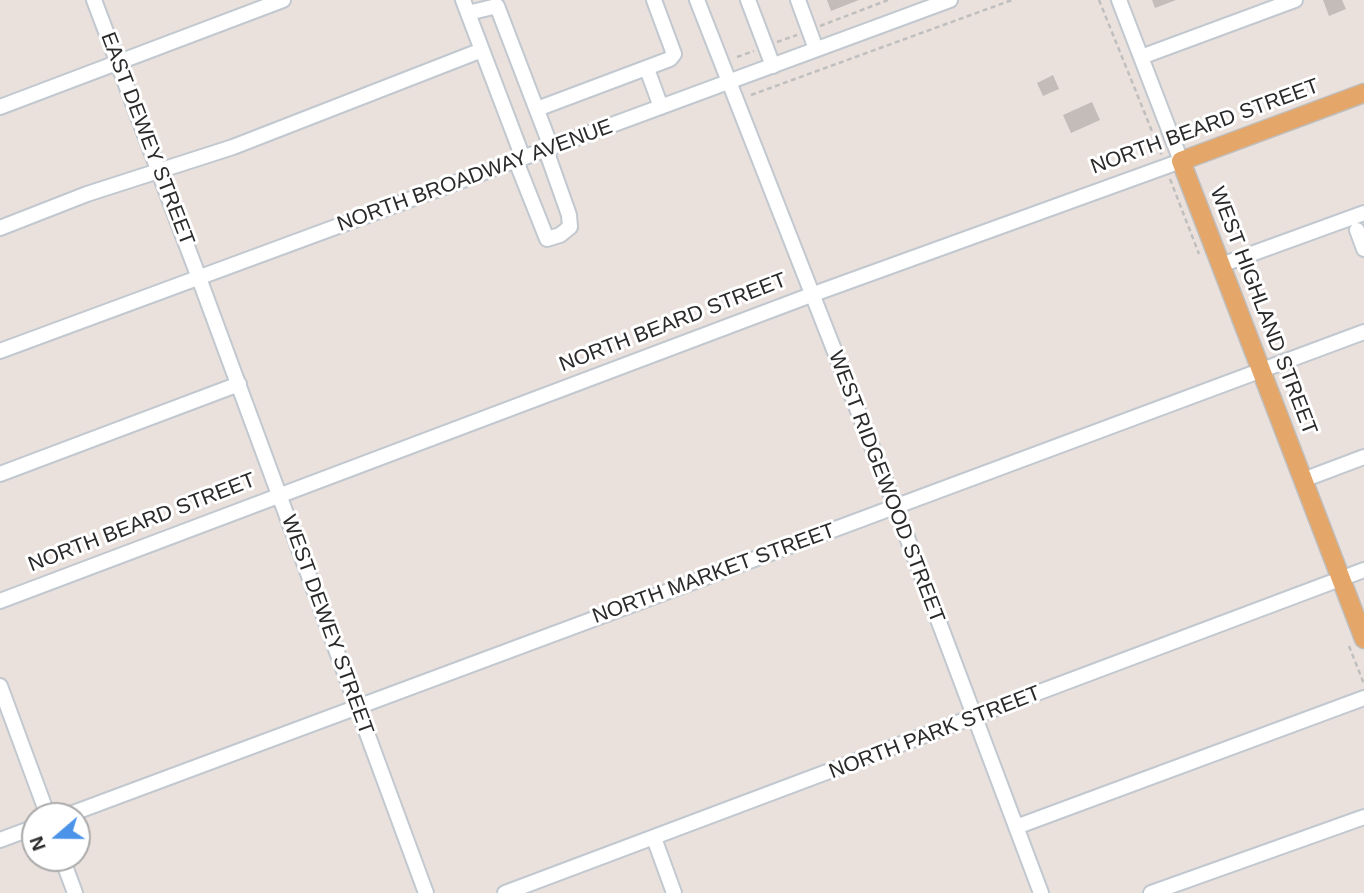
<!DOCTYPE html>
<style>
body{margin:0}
#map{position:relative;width:1364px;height:893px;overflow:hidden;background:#eae1dd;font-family:Helvetica,sans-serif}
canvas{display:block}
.north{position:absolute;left:21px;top:802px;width:70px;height:70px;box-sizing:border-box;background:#fff;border:2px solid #aaa;border-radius:50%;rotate:250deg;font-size:19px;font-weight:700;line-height:28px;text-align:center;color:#2a2a2a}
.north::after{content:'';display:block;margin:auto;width:24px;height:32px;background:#4b93e9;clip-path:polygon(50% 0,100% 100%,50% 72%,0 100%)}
</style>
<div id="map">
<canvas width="1364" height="893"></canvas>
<div class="north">N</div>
</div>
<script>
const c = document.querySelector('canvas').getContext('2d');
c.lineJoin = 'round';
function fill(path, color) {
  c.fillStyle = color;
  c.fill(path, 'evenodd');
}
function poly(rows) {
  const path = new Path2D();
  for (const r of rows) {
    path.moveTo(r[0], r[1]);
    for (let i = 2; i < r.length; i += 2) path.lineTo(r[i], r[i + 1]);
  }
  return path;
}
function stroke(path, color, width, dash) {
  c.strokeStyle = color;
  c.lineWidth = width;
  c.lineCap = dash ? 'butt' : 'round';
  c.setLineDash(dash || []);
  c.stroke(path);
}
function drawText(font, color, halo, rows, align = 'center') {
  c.font = font + ' Helvetica,sans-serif';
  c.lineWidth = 6;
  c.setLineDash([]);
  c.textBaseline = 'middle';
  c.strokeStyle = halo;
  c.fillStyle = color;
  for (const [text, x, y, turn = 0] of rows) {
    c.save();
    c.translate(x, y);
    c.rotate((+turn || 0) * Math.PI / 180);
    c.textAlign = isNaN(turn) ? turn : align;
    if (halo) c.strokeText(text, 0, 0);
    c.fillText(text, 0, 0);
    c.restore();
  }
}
const building = poly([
 [827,0,859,0,831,11],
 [1152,0,1176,0,1155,8],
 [1323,0,1342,0,1346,9,1329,16],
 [1053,75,1059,89,1043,96,1037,83],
 [1092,102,1100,120,1071,133,1063,115]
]);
const path = poly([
 [1099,0,1162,156],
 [820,26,888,0],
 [777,42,797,35],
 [737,57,754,51],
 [751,95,1012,0],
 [1170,179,1199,254],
 [1349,646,1364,684]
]);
const minor = poly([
 [94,0,199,278,426,893],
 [463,0,523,158],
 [697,0,896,508,1041,893],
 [748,0,773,66],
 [798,0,816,49],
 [468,13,497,6,551,147],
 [1141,57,1295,0],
 [647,69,661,107],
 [0,107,283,0],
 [537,109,670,59,674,54,654,0],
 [516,161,547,239,560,235,570,227,569,215,546,150],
 [0,228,87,194,233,147,482,50],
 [1357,230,1364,249],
 [1221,265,1364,213],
 [0,351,950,0],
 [0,474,239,384],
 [1303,480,1364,457],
 [0,601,811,295,1181,161,1119,0],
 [0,686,48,816],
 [65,816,1364,332],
 [1016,827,1364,698],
 [654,838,674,893],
 [0,840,35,827],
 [62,858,75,893],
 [505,893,1364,570],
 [1151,893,1364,817]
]);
const major = poly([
 [1364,93,1181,161,1364,639]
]);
const streetNames = [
 ["NORTH BEARD STREET",1205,127,-20],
 ["EAST DEWEY STREET",147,139,69],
 ["NORTH BROADWAY AVENUE",475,176,-20],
 ["WEST HIGHLAND STREET",1263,311,69],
 ["NORTH BEARD STREET",673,323,-21],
 ["WEST RIDGEWOOD STREET",886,487,69],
 ["NORTH BEARD STREET",142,523,-21],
 ["NORTH MARKET STREET",714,574,-20],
 ["WEST DEWEY STREET",327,625,70],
 ["NORTH PARK STREET",935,733,-21]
];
fill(building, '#c3bcb8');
stroke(minor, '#c1c8cf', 18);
stroke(major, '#bfbfbf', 21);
stroke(path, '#bfbfbf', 2.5, [5, 3.5]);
stroke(minor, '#fff', 14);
stroke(major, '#e4a669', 18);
drawText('21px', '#2a2a2a', '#fff', streetNames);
</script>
